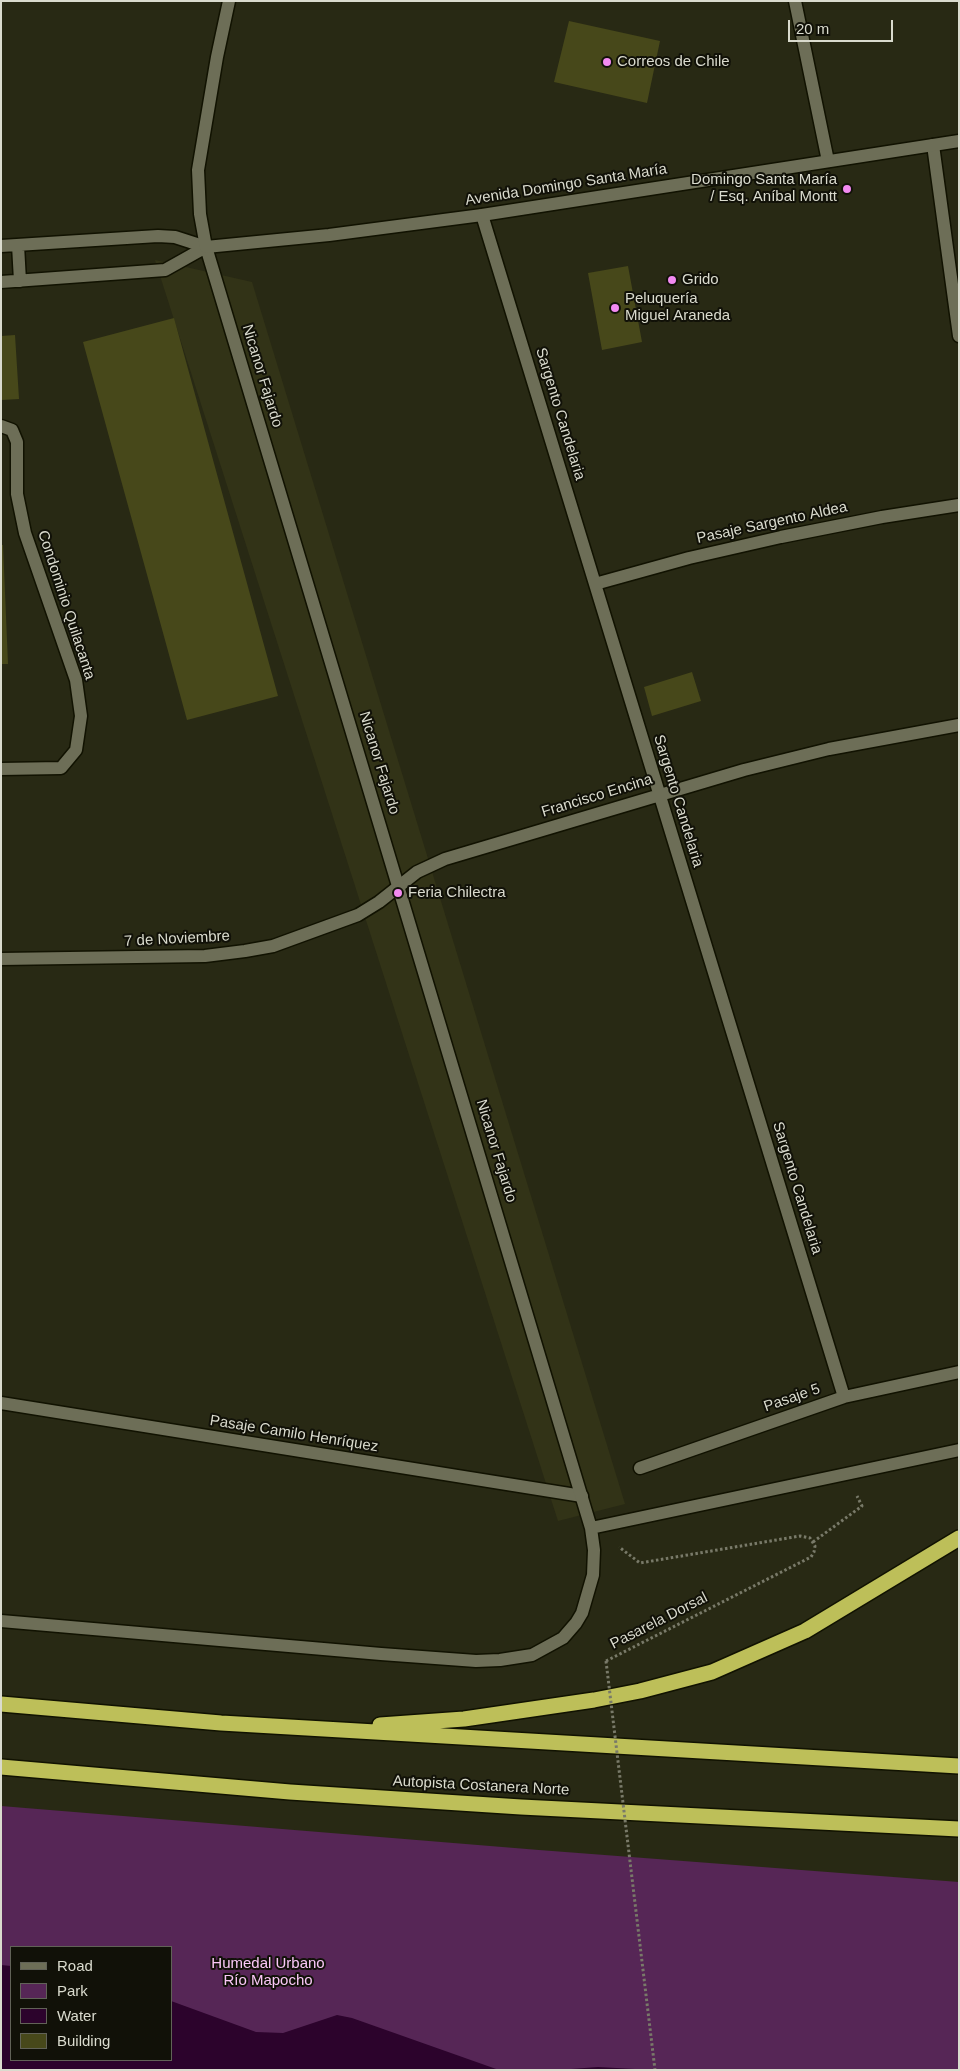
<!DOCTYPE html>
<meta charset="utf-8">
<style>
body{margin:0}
#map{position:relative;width:960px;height:2071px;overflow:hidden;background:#282914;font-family:Arial,sans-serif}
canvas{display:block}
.frame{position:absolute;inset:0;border:2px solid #dadbce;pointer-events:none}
.legend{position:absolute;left:10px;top:1946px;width:162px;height:115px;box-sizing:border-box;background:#111108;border:1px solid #616257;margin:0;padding:6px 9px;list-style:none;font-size:15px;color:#dadbce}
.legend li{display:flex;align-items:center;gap:10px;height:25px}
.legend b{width:25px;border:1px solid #616257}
.scale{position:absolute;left:788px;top:20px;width:105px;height:22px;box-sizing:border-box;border:2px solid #dadbce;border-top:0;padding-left:6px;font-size:15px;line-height:18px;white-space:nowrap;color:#dadbce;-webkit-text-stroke:4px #111108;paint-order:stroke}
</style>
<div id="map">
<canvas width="960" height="2071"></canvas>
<div class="frame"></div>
<ul class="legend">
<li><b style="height:6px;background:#6d6e57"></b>Road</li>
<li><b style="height:14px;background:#562656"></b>Park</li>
<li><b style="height:14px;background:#2c032c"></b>Water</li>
<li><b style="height:14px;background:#47481a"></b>Building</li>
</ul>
<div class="scale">20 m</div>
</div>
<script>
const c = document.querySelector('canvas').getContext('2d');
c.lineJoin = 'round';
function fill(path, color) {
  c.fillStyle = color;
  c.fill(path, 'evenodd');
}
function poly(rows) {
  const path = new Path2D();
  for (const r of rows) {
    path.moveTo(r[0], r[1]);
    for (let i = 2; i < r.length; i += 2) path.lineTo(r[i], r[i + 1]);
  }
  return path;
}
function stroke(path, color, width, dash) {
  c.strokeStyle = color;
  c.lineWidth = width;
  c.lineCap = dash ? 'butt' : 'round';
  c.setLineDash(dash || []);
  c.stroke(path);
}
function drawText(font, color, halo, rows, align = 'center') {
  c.font = font + ' Arial,sans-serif';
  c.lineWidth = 4;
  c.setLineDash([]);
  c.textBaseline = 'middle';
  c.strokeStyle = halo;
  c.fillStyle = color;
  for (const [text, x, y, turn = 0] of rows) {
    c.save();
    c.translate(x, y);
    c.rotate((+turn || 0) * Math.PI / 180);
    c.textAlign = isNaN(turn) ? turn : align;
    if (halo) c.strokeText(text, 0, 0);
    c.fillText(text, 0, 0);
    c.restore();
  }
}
const built = poly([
 [155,260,252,282,625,1504,558,1521]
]);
const green = poly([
 [1,1806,539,1850,959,1882,959,2070,1,2070],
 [11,1947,171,1947,171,2060,11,2060]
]);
const water = poly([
 [1,1965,11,1966,11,2060,171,2060,171,2001,256,2032,283,2033,337,2015,352,2018,499,2070,1,2070],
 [598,2067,653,2070,558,2070]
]);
const building = poly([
 [569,21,660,41,647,103,554,82],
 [628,266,642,342,602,350,588,273],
 [174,318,278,696,187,720,83,342],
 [15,335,19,399,1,400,1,336],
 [1,545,3,545,8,664,1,664],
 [692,672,701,701,652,716,644,687]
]);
const path = poly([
 [813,1542,862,1506,857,1496],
 [606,1661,811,1557,814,1552,815,1546,810,1538,800,1536,640,1563,619,1547]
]);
const service = poly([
 [795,1,828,161],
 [1,426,12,430,17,442,17,494,25,533,76,680,81,716,76,750,61,768,1,769]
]);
const minor = poly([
 [933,145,959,336],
 [482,215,844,1397],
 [595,584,689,558,781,537,882,517,959,505],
 [1,959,205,956,245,951,273,946,358,915,379,902,417,872,445,859,744,770,829,749,959,725],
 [1,1403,582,1496],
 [640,1468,844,1397,959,1372]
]);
const tertiary = poly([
 [18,245,20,281],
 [1,246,158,236,175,237,206,247],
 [1,282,165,270,206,247],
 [591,1528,959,1450],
 [1,1621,381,1654,476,1661,500,1660,532,1655,563,1638,576,1623,582,1613,593,1575,594,1550,591,1528,206,247]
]);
const secondary = poly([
 [229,1,217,57,198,170,200,214,206,247,329,235,482,215,959,141]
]);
const motorway = poly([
 [1,1704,221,1723,959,1766],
 [380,1725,464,1719,594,1700,640,1691,712,1672,805,1631,959,1538],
 [1,1767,290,1792,521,1807,959,1829]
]);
const pathBridge = poly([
 [606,1661,655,2070]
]);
const markers = [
 [607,62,5,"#f38af1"],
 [847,189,5,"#f38af1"],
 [672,280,5,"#f38af1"],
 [615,308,5,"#f38af1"],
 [398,893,5,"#f38af1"]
];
const poiNames = [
 ["Correos de Chile",617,62],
 ["Domingo Santa María",837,180,"right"],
 ["/ Esq. Aníbal Montt",837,197,"right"],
 ["Grido",682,280],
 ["Peluquería",625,299],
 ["Miguel Araneda",625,316],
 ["Feria Chilectra",408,893]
];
const streetNames = [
 ["Avenida Domingo Santa María",566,185,-9],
 ["Nicanor Fajardo",262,376,73],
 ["Sargento Candelaria",560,414,73],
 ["Pasaje Sargento Aldea",772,523,-12],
 ["Condominio Quilacanta",66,605,72],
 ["Nicanor Fajardo",379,763,73],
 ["Francisco Encina",597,796,-17],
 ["Sargento Candelaria",678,801,73],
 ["7 de Noviembre",177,939,-3],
 ["Nicanor Fajardo",496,1151,73],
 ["Sargento Candelaria",797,1188,73],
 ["Pasaje 5",792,1398,-19],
 ["Pasaje Camilo Henríquez",294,1434,9],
 ["Pasarela Dorsal",659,1621,-27],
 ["Autopista Costanera Norte",481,1786,3]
];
const parkNames = [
 ["Humedal Urbano",268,1964],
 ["Río Mapocho",268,1981]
];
fill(built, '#323317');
fill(green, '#562656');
fill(water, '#2c032c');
fill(building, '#47481a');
stroke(service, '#111201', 15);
stroke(minor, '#111201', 15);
stroke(tertiary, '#111201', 15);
stroke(secondary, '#111201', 15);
stroke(motorway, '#111201', 18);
stroke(path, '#797a69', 3, [2.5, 2.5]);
stroke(service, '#6d6e57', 12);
stroke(minor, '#6d6e57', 12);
stroke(tertiary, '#6d6e57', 12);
stroke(secondary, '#6d6e57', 12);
stroke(motorway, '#bdbf59', 15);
stroke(pathBridge, '#797a69', 3, [2.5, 2.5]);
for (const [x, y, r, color] of markers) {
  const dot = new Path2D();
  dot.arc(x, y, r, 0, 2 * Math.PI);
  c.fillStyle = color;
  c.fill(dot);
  stroke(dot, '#111108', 2);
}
drawText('15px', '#dadbce', '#111108', poiNames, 'left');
drawText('15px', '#dadbce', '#111108', streetNames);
drawText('15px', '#fac7f7', '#111108', parkNames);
</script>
